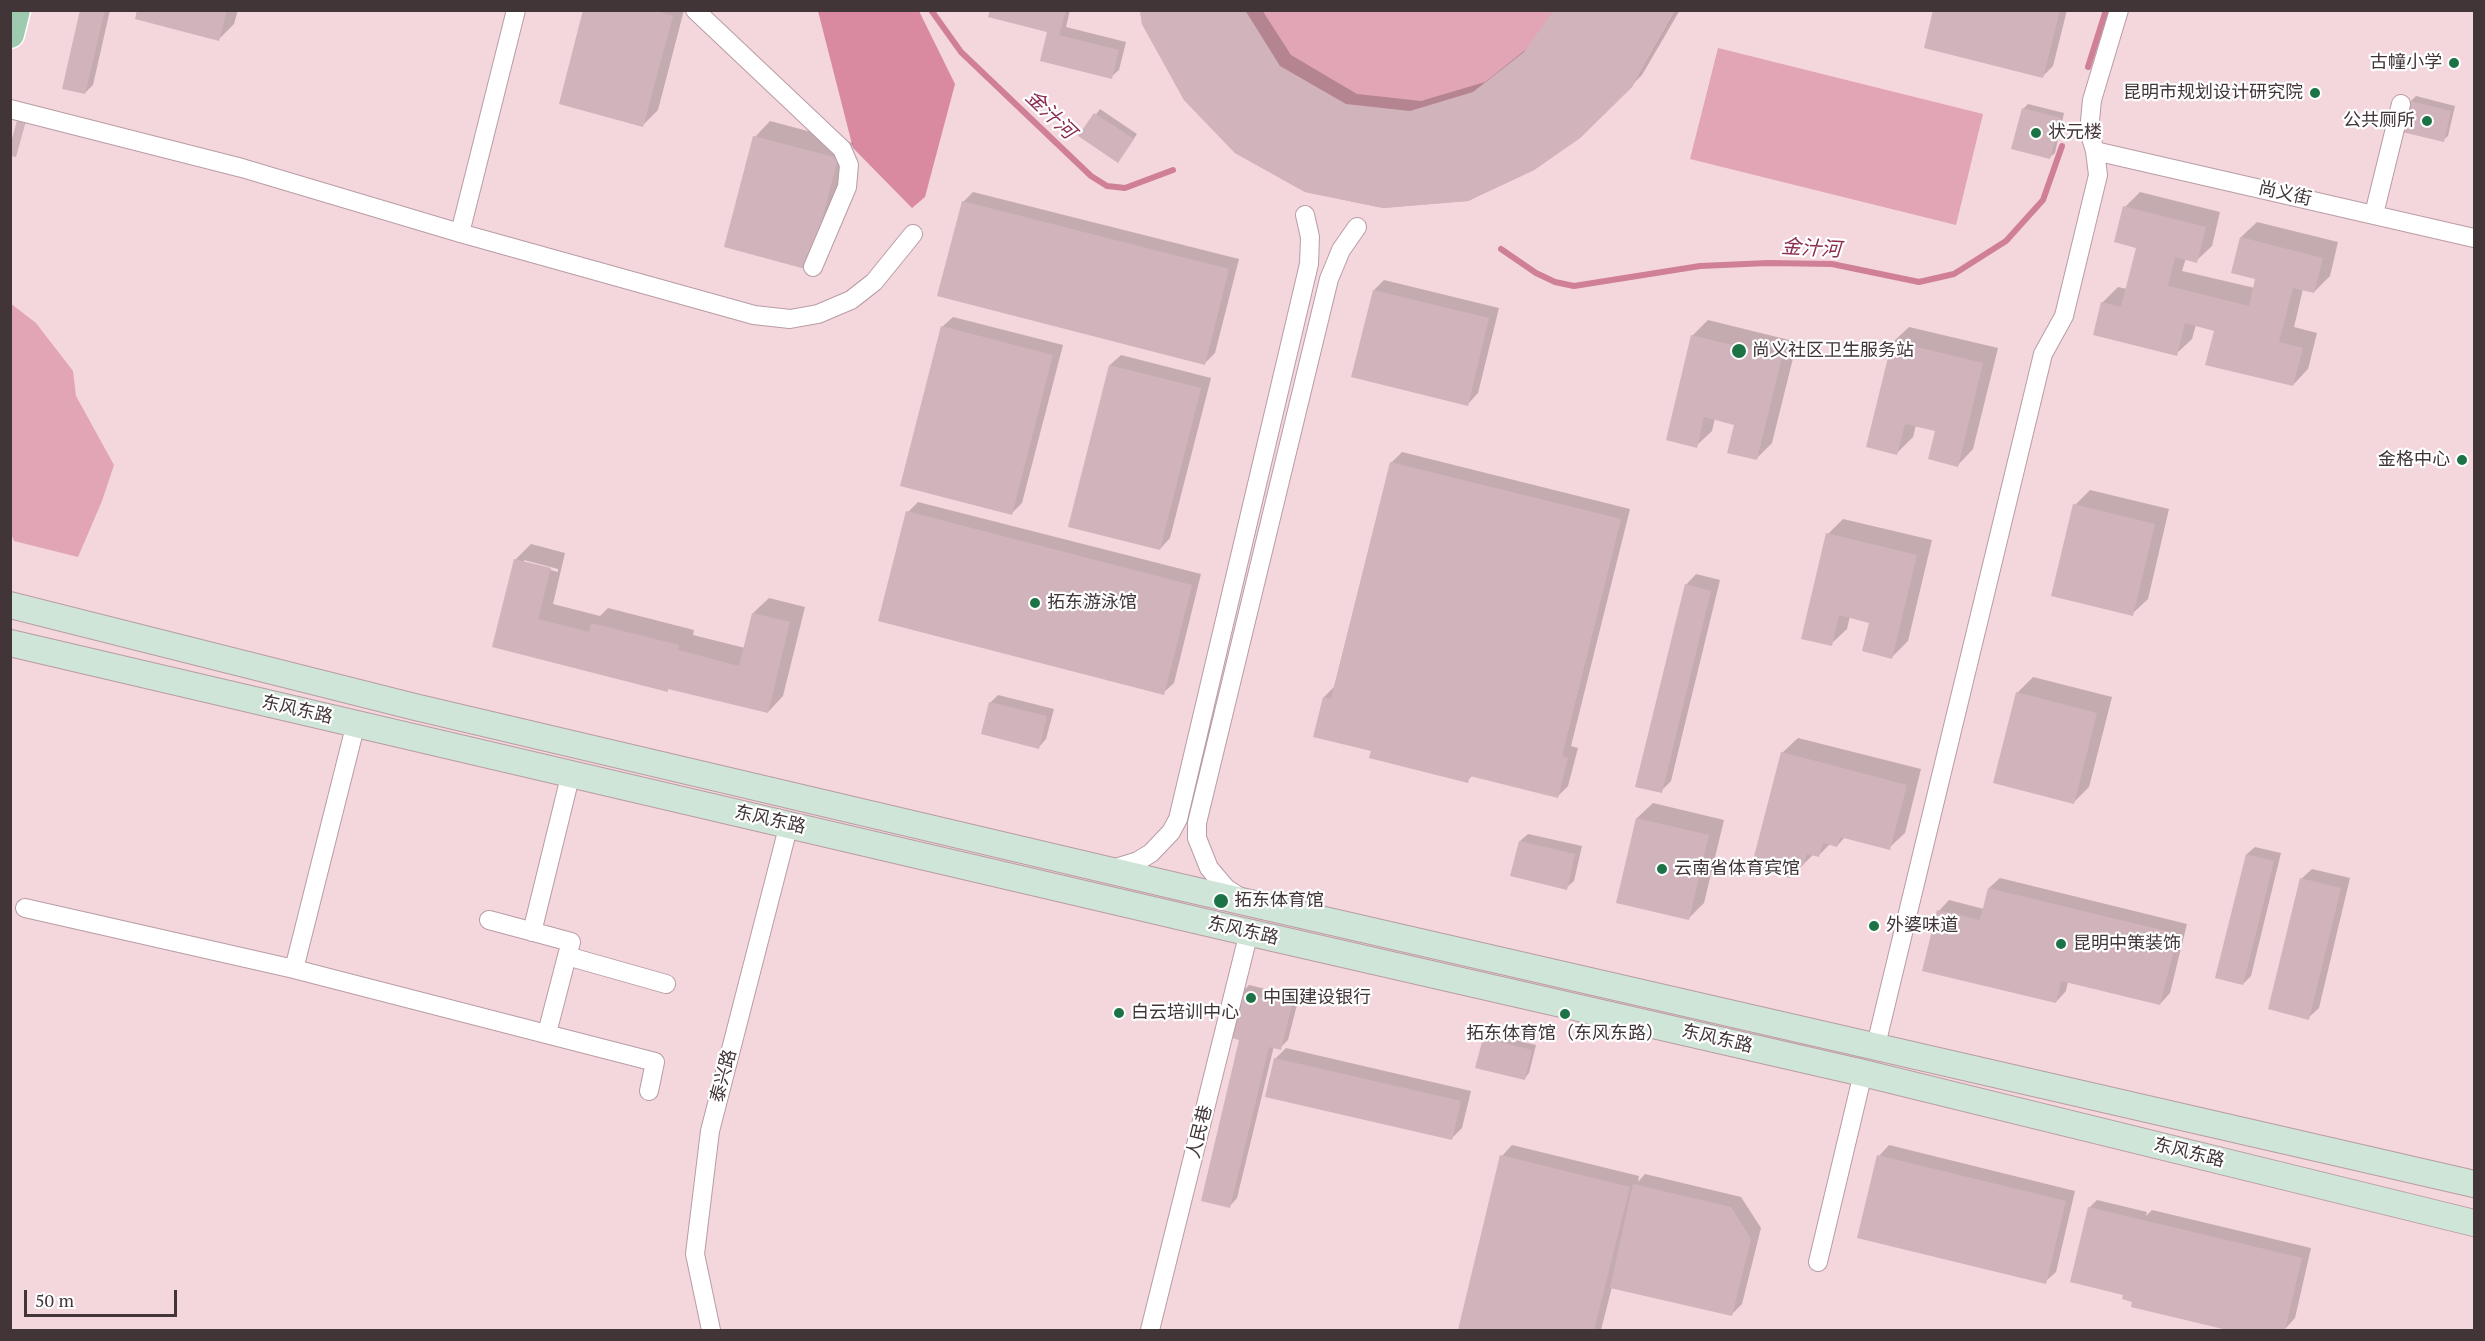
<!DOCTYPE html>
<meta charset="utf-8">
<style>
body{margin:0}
#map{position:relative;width:2485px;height:1341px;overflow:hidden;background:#f4d6dd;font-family:"PT Serif",serif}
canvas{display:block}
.frame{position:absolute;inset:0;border:12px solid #413538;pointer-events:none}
.scale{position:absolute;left:24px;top:1290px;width:153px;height:27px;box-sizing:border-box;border:3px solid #413538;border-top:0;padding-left:8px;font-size:18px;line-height:21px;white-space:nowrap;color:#413538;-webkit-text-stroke:4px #fff;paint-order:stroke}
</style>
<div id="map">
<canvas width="2485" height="1341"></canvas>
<div class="frame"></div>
<div class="scale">50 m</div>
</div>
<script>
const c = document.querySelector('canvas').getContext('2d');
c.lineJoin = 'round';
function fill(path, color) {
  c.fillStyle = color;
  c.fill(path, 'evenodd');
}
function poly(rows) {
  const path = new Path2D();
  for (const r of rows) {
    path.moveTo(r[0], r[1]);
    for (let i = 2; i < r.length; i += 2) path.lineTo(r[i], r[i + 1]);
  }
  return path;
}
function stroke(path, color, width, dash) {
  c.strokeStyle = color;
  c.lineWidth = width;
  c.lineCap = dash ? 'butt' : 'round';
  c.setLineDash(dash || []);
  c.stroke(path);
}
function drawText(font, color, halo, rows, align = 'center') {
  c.font = font + ' "PT Serif","Noto Sans SC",serif';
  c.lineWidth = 4.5;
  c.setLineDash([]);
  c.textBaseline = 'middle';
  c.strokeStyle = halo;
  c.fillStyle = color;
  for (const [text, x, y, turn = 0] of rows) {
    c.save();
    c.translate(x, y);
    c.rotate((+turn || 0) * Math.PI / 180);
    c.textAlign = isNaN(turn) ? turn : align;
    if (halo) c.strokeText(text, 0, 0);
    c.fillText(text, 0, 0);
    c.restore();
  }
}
const green = poly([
 [1140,11,1676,11,1632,87,1580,138,1534,170,1468,201,1383,208,1305,192,1235,153,1184,100,1142,24],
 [1718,48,1983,114,1956,225,1690,159],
 [10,303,36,323,73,371,76,396,114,465,102,501,78,557,14,541,11,534]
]);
const forest = poly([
 [818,11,919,11,955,84,925,197,912,208,853,148]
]);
const shadow = poly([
 [82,10,110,10,93,85,85,93],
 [138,10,238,10,234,24,219,39],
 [585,10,684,10,658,110,643,125],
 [991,10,1070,10,1066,27,1126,42,1119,70,1111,77,1049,31],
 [1141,10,1262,10,1291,55,1357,94,1421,101,1485,82,1529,47,1556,10,1680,10,1642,75,1579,137,1467,200],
 [1935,10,2067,10,2053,66,2043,76],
 [2416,96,2455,106,2448,136,2443,140,2404,131,2411,101],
 [2028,104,2064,113,2055,153,2050,157,2023,109],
 [1100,109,1137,134,1122,156,1080,136],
 [21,115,27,117,16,156],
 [770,121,853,143,824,252,755,137],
 [973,192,1239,259,1215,353,1205,363,963,202],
 [2140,192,2220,212,2212,246,2196,261,2186,258,2182,271,2255,288,2257,278,2241,237,2257,222,2338,242,2330,276,2314,292,2303,289,2294,327,2317,333,2308,369,2293,385,2216,330,2196,325,2192,339,2176,354,2102,303,2118,287,2127,289,2138,246,2125,207],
 [1384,280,1499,308,1478,393,1468,404,1374,290],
 [953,317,1063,345,1022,503,1012,513,942,327],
 [1708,320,1797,342,1772,443,1757,458,1736,424,1715,418,1712,431,1696,446,1692,336],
 [1909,327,1998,348,1973,449,1958,465,1937,430,1916,425,1913,437,1897,453,1893,342],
 [1121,355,1211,378,1170,538,1160,549,1110,365],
 [1402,452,1630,509,1571,746,1578,748,1568,786,1558,796,1473,775,1467,781,1372,750,1324,697,1334,687,1391,463],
 [2090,490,2169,509,2148,599,2132,614,2075,505],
 [918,502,1201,574,1174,683,1163,693,908,512],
 [1843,519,1932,540,1908,641,1892,657,1871,622,1850,616,1847,629,1831,644,1828,534],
 [531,544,565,553,553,604,600,616,608,608,694,630,693,635,745,648,753,613,769,598,805,607,783,696,768,712,670,688,667,690,494,646,515,560],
 [524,560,558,569,558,572,524,563],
 [1696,574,1720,580,1671,781,1661,791,1686,585],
 [2033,677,2112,697,2089,787,2073,803,1995,782,2018,692],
 [998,695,1054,709,1046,739,1039,747,990,703],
 [1798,738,1921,769,1905,833,1889,848,1845,837,1837,846,1830,844,1819,855,1814,854,1790,877,1782,753],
 [1653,803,1724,820,1704,903,1688,919,1637,818],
 [1528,834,1582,846,1574,881,1566,888,1520,841],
 [2255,847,2281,853,2251,976,2243,984,2247,854],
 [2312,869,2350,878,2319,1008,2308,1018,2301,879],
 [2000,878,2187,924,2170,993,2160,1004,2068,981,2066,991,2056,1002,1939,911,1949,900,1984,909,1989,888],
 [1249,985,1299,997,1288,1040,1280,1048,1274,1046,1237,1198,1230,1206,1241,1039,1241,993],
 [1489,1034,1536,1045,1529,1073,1525,1078,1484,1039],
 [1286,1048,1471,1091,1462,1128,1452,1138,1275,1059],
 [1512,1145,1639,1176,1638,1182,1645,1174,1741,1197,1761,1228,1742,1304,1732,1314,1612,1287,1601,1330,1459,1330,1502,1156],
 [1889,1145,2075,1191,2056,1272,2045,1282,1879,1156],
 [2097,1200,2147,1212,2146,1216,2152,1210,2311,1248,2295,1318,2285,1329,2278,1330,2234,1330,2133,1305,2134,1301,2126,1290,2089,1208]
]);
const stream = poly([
 [931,10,961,52,1091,176,1107,186,1125,188,1173,170],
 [2088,67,2106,10],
 [1501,249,1536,273,1555,282,1574,286,1700,266,1768,263,1832,264,1919,282,1954,274,2006,241,2043,200,2062,146]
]);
const building = poly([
 [80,10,105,10,85,94,62,89],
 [137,10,227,10,219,41,135,19],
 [583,10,654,10,673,16,643,127,559,104],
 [990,10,1066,10,1059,35,1119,50,1112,79,1040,61,1047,32,988,17],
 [1140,10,1245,10,1280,66,1346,104,1410,111,1473,92,1524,52,1554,10,1676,10,1632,87,1580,138,1534,170,1468,201,1383,208,1305,192,1235,153,1184,100,1142,24],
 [1933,10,2060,10,2043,78,1924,48],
 [2410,101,2451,111,2444,142,2402,132],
 [2022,108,2061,118,2050,159,2011,149],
 [1094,113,1134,139,1118,163,1078,136],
 [18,117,26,119,16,157,10,156,10,146],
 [753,136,838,158,809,270,724,247],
 [962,201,1229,269,1205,365,937,296],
 [2123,206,2206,227,2197,263,2175,257,2168,286,2249,306,2255,279,2231,273,2240,237,2323,258,2314,293,2293,288,2279,342,2303,348,2293,386,2205,365,2214,331,2185,323,2177,356,2093,335,2101,302,2121,307,2136,248,2114,242],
 [1373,290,1489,318,1468,406,1351,377],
 [941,326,1053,355,1012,515,900,486],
 [1691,335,1782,357,1757,460,1727,453,1734,425,1704,417,1697,448,1666,440],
 [1892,341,1983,363,1958,467,1928,459,1935,431,1905,424,1897,455,1866,447],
 [1109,365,1201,388,1160,550,1068,527],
 [1390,462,1621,519,1562,756,1568,758,1558,798,1470,776,1468,783,1369,758,1371,751,1313,737,1323,697,1331,699],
 [2073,504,2155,524,2133,616,2051,596],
 [906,511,1192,585,1164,695,878,621],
 [1826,533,1917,555,1892,659,1862,651,1869,623,1839,615,1832,646,1801,639],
 [514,559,551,568,538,619,589,632,591,623,679,645,678,650,739,666,752,613,790,622,768,713,668,689,668,692,492,647],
 [1685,584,1711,591,1662,793,1635,787],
 [2016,692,2097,713,2074,804,1993,783],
 [989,702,1047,716,1039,749,981,734],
 [1781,752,1907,785,1890,850,1840,837,1837,847,1823,843,1819,857,1807,854,1803,866,1794,864,1790,878,1751,868],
 [1636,818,1709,835,1689,920,1616,903],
 [1519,841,1575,854,1567,890,1510,876],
 [2246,854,2274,861,2243,985,2215,978],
 [2300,878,2341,888,2309,1020,2268,1009],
 [1988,888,2178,934,2160,1005,2061,981,2056,1003,1922,971,1937,910,1980,920],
 [1240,992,1292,1005,1281,1050,1269,1047,1230,1208,1201,1201,1239,1040,1229,1037],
 [1483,1038,1532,1050,1525,1080,1475,1068],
 [1274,1058,1461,1101,1452,1140,1265,1097],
 [1500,1155,1630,1187,1594,1330,1458,1330],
 [1877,1155,2066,1201,2046,1284,1857,1238],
 [1633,1184,1731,1207,1751,1239,1732,1316,1610,1288],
 [2088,1207,2302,1258,2285,1330,2227,1330,2131,1307,2132,1302,2122,1299,2123,1295,2070,1282]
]);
const minor = poly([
 [695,10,842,149,849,165,847,187,813,267],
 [10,109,242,168,460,233,754,315,790,319,818,314,851,300,874,282,913,234],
 [2095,151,2474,238],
 [2374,214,2401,104],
 [460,233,516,10],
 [356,723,294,969,655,1062,649,1091],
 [1109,870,1138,861,1151,853,1171,832,1178,819,1309,264,1310,237,1305,215],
 [1241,898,1226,888,1209,868,1197,838,1197,823,1329,279,1341,250,1357,227],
 [25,908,294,969],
 [489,920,571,942,567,956,666,984],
 [532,932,571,773],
 [547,1033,567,956],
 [1876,1045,2043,354,2064,316,2098,175,2095,151,2089,131,2092,100,2119,10],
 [1818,1262,1863,1073],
 [711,1330,695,1254,710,1131,789,824],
 [1150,1330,1249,932]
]);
const secondary = poly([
 [10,605,415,707,1180,887,2474,1184],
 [10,643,1221,926,1863,1073,2474,1223]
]);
const primary = poly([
 [10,34,16,10]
]);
const markers = [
 [2454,63,6,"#1c7346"],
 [2315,93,6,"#1c7346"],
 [2427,121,6,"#1c7346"],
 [2036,133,6,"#1c7346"],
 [1739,351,8,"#1c7346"],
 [2462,460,6,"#1c7346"],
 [1035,603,6,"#1c7346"],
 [1662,869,6,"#1c7346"],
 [1221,901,8,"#1c7346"],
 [1874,926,6,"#1c7346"],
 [2061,944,6,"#1c7346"],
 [1251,998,6,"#1c7346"],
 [1119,1013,6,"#1c7346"],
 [1565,1014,6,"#1c7346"]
];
const poiNames = [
 ["古幢小学",2442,63,"right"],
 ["昆明市规划设计研究院",2303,93,"right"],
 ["公共厕所",2415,121,"right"],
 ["状元楼",2048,133],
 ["尚义社区卫生服务站",1752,351],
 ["金格中心",2450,460,"right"],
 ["拓东游泳馆",1047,603],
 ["云南省体育宾馆",1674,869],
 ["拓东体育馆",1234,901],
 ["外婆味道",1886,926],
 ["昆明中策装饰",2073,944],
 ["中国建设银行",1263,998],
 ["白云培训中心",1131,1013],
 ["拓东体育馆（东风东路）",1565,1034,"center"]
];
const streetNames = [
 ["尚义街",2285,194,13],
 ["东风东路",297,710,13],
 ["东风东路",770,820,13],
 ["东风东路",1243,931,13],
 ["东风东路",1717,1039,13],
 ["泰兴路",724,1076,-75],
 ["人民巷",1200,1132,-76],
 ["东风东路",2189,1153,14]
];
const waterNames = [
 ["金汁河",1050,115,44],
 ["金汁河",1811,249,3]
];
fill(green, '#e1a5b5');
fill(forest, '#d989a0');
fill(shadow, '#0003');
stroke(stream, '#cf8097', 6);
fill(building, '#d1b4bb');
stroke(minor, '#b99ca4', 20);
stroke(secondary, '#b99ca4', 28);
stroke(primary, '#fff', 31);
stroke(minor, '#fff', 18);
stroke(secondary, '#cee5d7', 26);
stroke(primary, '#9ecbb0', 28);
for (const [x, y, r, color] of markers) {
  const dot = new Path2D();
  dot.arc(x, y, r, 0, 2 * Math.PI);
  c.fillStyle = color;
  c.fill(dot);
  stroke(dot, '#fff', 2);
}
drawText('18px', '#413538', '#fff', poiNames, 'left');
drawText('18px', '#413538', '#fff', streetNames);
drawText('italic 20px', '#8b2d50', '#fff', waterNames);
</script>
